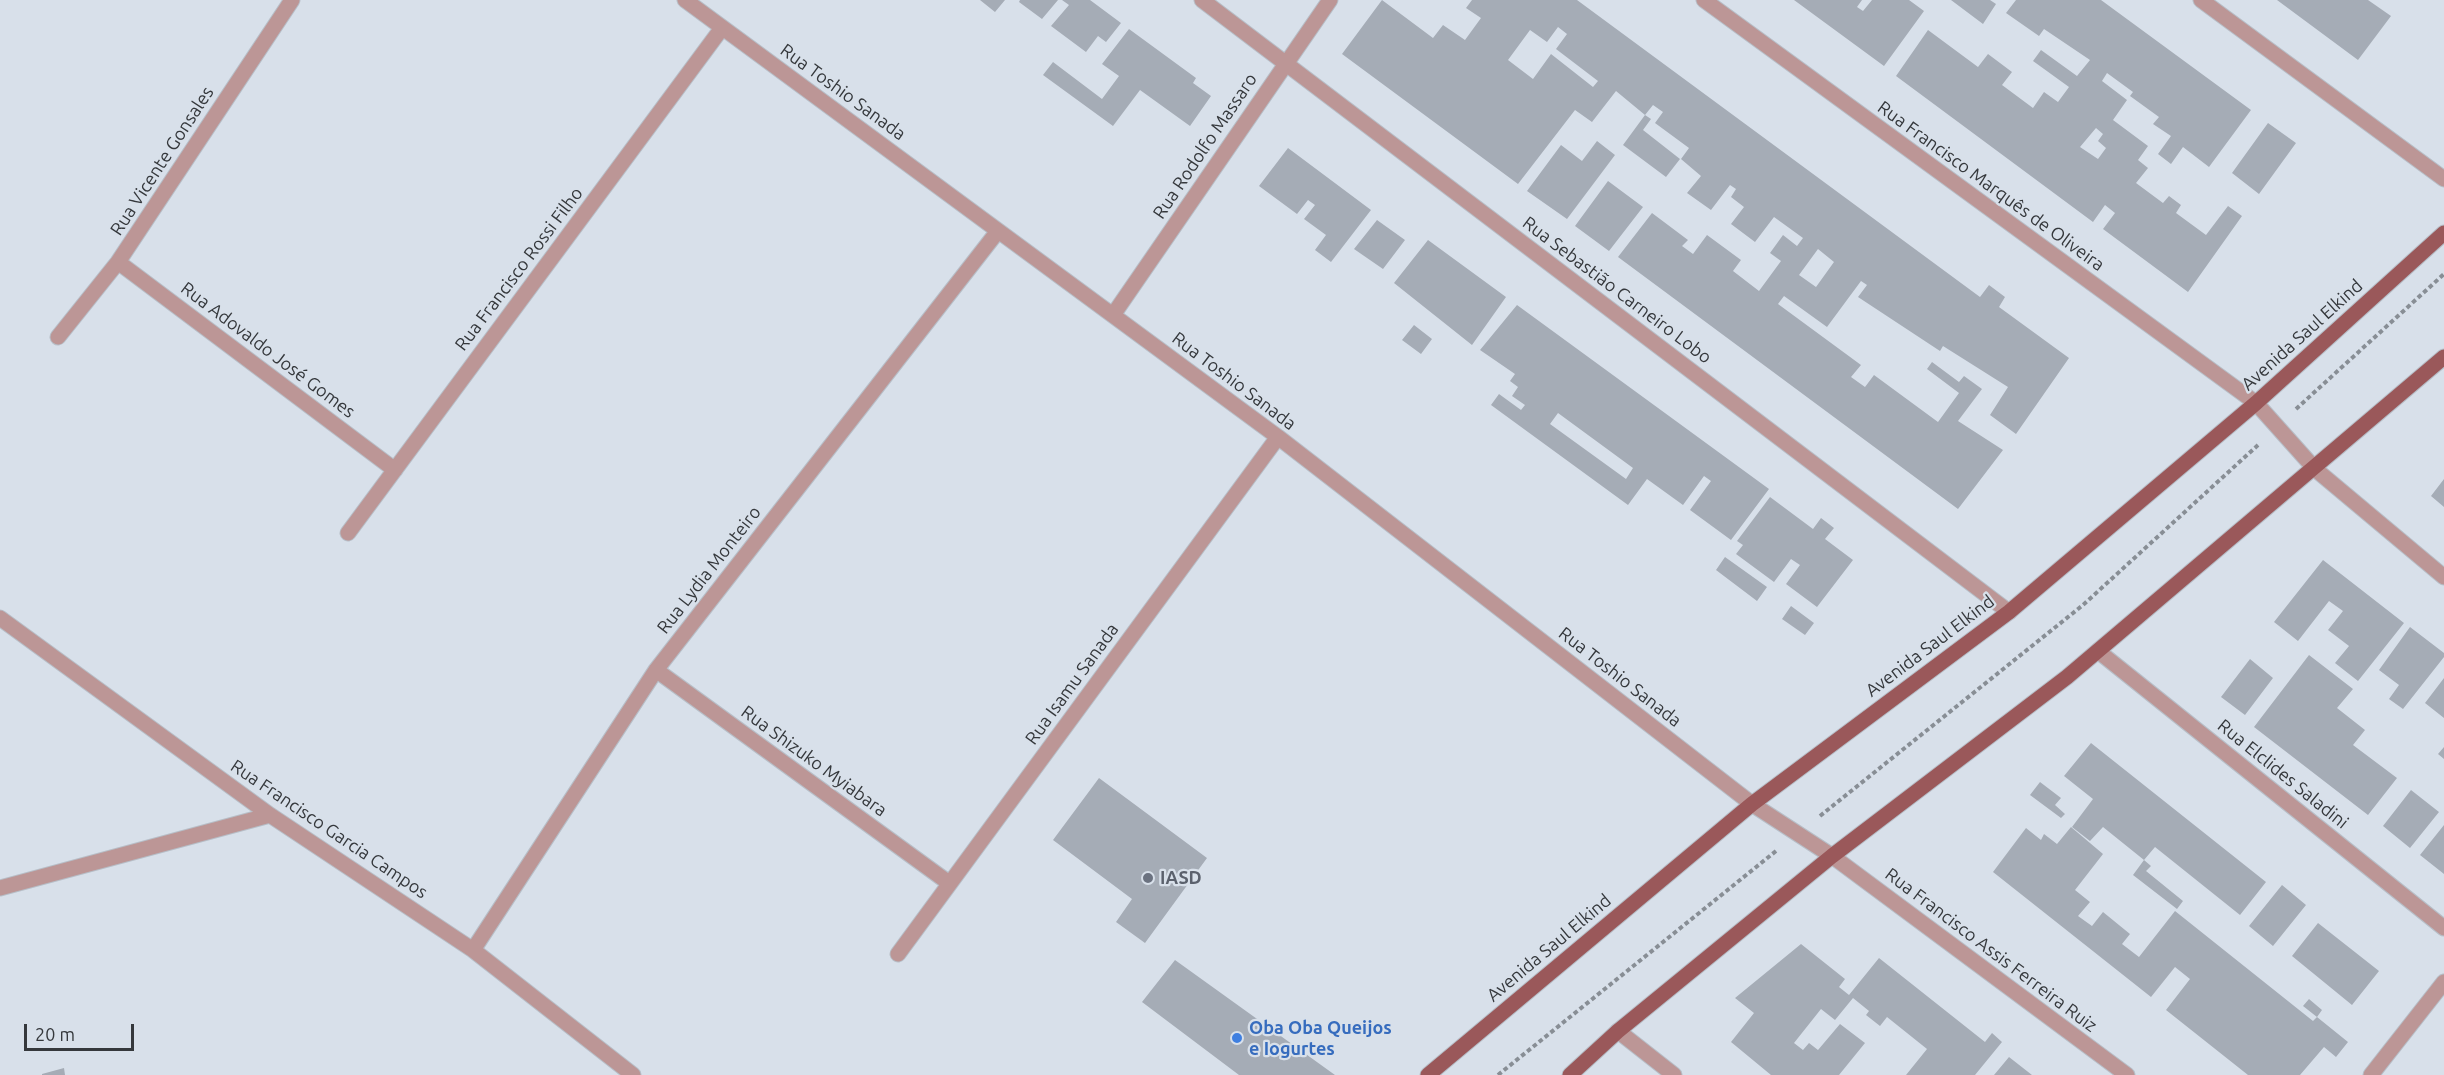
<!DOCTYPE html>
<meta charset="utf-8">
<style>
body{margin:0}
#map{position:relative;width:2444px;height:1075px;overflow:hidden;background:#d8e0ea;font-family:Ubuntu,sans-serif}
canvas{display:block}
.scale{position:absolute;left:24px;top:1024px;width:110px;height:27px;box-sizing:border-box;border:3px solid #35383c;border-top:0;padding-left:8px;font-size:18px;line-height:21px;white-space:nowrap;color:#35383c;-webkit-text-stroke:4px #d8e0ea;paint-order:stroke}
</style>
<div id="map">
<canvas width="2444" height="1075"></canvas>
<div class="scale">20 m</div>
</div>
<script>
const c = document.querySelector('canvas').getContext('2d');
c.lineJoin = 'round';
function fill(path, color) {
  c.fillStyle = color;
  c.fill(path, 'evenodd');
}
function poly(rows) {
  const path = new Path2D();
  for (const r of rows) {
    path.moveTo(r[0], r[1]);
    for (let i = 2; i < r.length; i += 2) path.lineTo(r[i], r[i + 1]);
  }
  return path;
}
function stroke(path, color, width, dash) {
  c.strokeStyle = color;
  c.lineWidth = width;
  c.lineCap = dash ? 'butt' : 'round';
  c.setLineDash(dash || []);
  c.stroke(path);
}
function drawText(font, color, halo, rows, align = 'center') {
  c.font = font + ' Ubuntu,sans-serif';
  c.lineWidth = 4.5;
  c.setLineDash([]);
  c.textBaseline = 'middle';
  c.strokeStyle = halo;
  c.fillStyle = color;
  for (const [text, x, y, turn = 0] of rows) {
    c.save();
    c.translate(x, y);
    c.rotate((+turn || 0) * Math.PI / 180);
    c.textAlign = isNaN(turn) ? turn : align;
    if (halo) c.strokeText(text, 0, 0);
    c.fillText(text, 0, 0);
    c.restore();
  }
}
const building = poly([
 [980,0,1005,0,995,12],
 [1020,0,1058,0,1042,19,1019,2],
 [1062,0,1090,0,1121,23,1106,42,1098,36,1086,52,1051,26,1069,5],
 [1382,0,1433,38,1443,25,1465,40,1481,18,1466,8,1472,0,1577,0,1980,297,1989,285,2005,297,1999,307,2069,358,2016,434,1990,415,2008,387,1943,346,1940,351,1858,297,1867,285,1861,281,1827,327,1784,296,1778,304,1861,365,1851,377,1865,387,1874,375,1938,422,1959,393,1927,369,1932,362,1959,382,1964,376,1982,389,1958,421,2003,450,1958,509,1618,257,1652,213,1688,240,1682,246,1693,254,1707,235,1741,260,1733,271,1759,291,1781,261,1770,253,1783,235,1797,246,1803,238,1774,217,1755,242,1731,224,1744,207,1731,197,1736,189,1730,185,1711,210,1687,193,1701,176,1681,159,1689,148,1655,123,1663,112,1653,105,1645,115,1616,91,1592,122,1575,110,1518,184,1342,54],
 [1558,27,1567,34,1556,49,1598,81,1593,87,1551,54,1533,79,1508,60,1530,30,1547,42],
 [1818,249,1834,262,1816,287,1799,275],
 [1794,0,1862,0,1857,7,1863,11,1872,0,1909,0,1924,11,1884,66],
 [1951,0,1990,0,1996,4,1983,24],
 [2016,0,2101,0,2251,110,2209,167,2183,147,2171,164,2158,154,2171,136,2153,124,2159,117,2130,96,2133,92,2107,73,2102,81,2127,100,2113,120,2148,146,2138,160,2148,168,2136,183,2163,203,2169,196,2181,205,2176,213,2206,235,2228,206,2242,216,2188,292,2103,229,2115,213,2105,205,2093,222,1896,76,1928,30,1978,67,1988,54,2012,72,2002,85,2033,108,2044,92,2058,102,2069,87,2033,61,2041,50,2077,76,2090,60,2044,29,2039,36,2006,13],
 [2096,128,2103,134,2098,141,2106,148,2098,159,2080,147],
 [2277,0,2368,0,2391,16,2358,60],
 [1129,29,1196,78,1193,83,1211,96,1190,126,1140,90,1113,126,1043,75,1053,62,1102,99,1119,76,1102,64],
 [1645,115,1651,119,1643,130,1680,159,1666,177,1623,145],
 [2268,123,2296,143,2259,194,2232,173],
 [1597,141,1615,155,1567,219,1527,191,1561,145,1582,161],
 [1288,148,1371,210,1331,262,1315,250,1326,235,1304,219,1315,205,1308,200,1297,214,1259,186],
 [1608,181,1643,207,1609,251,1575,226],
 [1377,220,1405,240,1383,269,1354,249],
 [1428,240,1506,297,1472,345,1394,283],
 [1517,305,1769,489,1731,540,1690,510,1711,481,1704,476,1683,505,1647,479,1628,505,1491,405,1499,394,1521,410,1525,405,1512,396,1518,387,1510,381,1515,374,1480,350],
 [1558,413,1633,468,1626,479,1550,424],
 [1414,325,1432,339,1421,354,1402,340],
 [2444,479,2444,507,2431,496],
 [1770,497,1813,529,1821,518,1834,528,1825,539,1853,560,1817,607,1786,584,1800,565,1791,559,1774,582,1736,554,1743,545,1737,541],
 [1725,557,1767,587,1757,601,1716,570],
 [2323,560,2404,623,2358,681,2335,663,2349,646,2328,630,2343,611,2329,601,2298,641,2274,622],
 [1791,606,1814,623,1805,635,1782,619],
 [2410,627,2444,653,2444,657,2403,709,2389,699,2399,685,2379,670],
 [2309,655,2353,689,2337,708,2365,730,2353,745,2397,778,2368,815,2254,727],
 [2250,659,2273,678,2245,715,2221,697],
 [2444,678,2444,718,2425,703],
 [2091,743,2266,882,2240,915,2155,847,2144,860,2103,827,2090,841,2072,827,2093,799,2064,776],
 [2444,747,2444,759,2438,754],
 [1099,778,1207,858,1145,943,1116,922,1132,899,1053,840],
 [2040,782,2061,798,2055,805,2065,814,2061,818,2030,795],
 [2411,790,2439,812,2410,848,2383,826],
 [2444,825,2444,874,2420,855],
 [2071,827,2103,854,2075,890,2090,902,2078,916,2092,926,2103,912,2130,934,2122,944,2139,957,2175,911,2313,1021,2317,1017,2348,1042,2336,1057,2324,1047,2300,1075,2248,1075,2166,1010,2190,979,2175,967,2151,997,1993,872,2026,828,2041,840,2044,834,2057,844],
 [2144,860,2151,866,2146,871,2183,901,2177,909,2133,875],
 [2282,885,2306,905,2273,946,2249,926],
 [2318,923,2379,971,2352,1005,2292,956],
 [1801,944,1845,979,1839,987,1849,995,1879,958,1985,1042,1992,1033,2002,1042,1975,1075,1906,1075,1927,1049,1887,1017,1880,1026,1866,1015,1869,1011,1853,998,1835,1020,1821,1009,1794,1043,1803,1050,1809,1043,1818,1050,1840,1024,1865,1043,1839,1075,1771,1075,1731,1042,1754,1013,1735,998],
 [1175,960,1335,1075,1239,1075,1142,1002],
 [2309,999,2322,1010,2317,1017,2303,1006],
 [2009,1057,2032,1075,1994,1075],
 [64,1068,65,1075,42,1075,42,1074]
]);
const path = poly([
 [2296,409,2444,274],
 [1820,816,2083,605,2258,445],
 [1498,1075,1776,851]
]);
const minor = poly([
 [685,0,1278,437,1752,804,1832,856,2127,1075],
 [1202,0,2009,612],
 [1704,0,2256,403,2315,469,2444,577],
 [2201,0,2444,179],
 [118,262,395,470],
 [1113,315,1330,0],
 [58,337,118,262,292,0],
 [348,533,722,28],
 [0,618,270,815,473,950,633,1075],
 [2098,651,2444,928],
 [656,670,949,883],
 [0,888,270,815],
 [473,950,656,670,998,231],
 [898,954,1278,437],
 [1618,1031,1674,1075],
 [2371,1075,2444,982]
]);
const major = poly([
 [1428,1075,1752,804,2009,612,2256,403,2444,233],
 [1570,1075,1618,1031,1832,856,2067,677,2444,357]
]);
const markers = [
 [1148,878,6,"#6b7280"],
 [1237,1038,6,"#3f7fe0"]
];
const streetNames = [
 ["Rua Toshio Sanada",843,92,36],
 ["Rua Rodolfo Massaro",1205,146,-56],
 ["Rua Vicente Gonsales",162,161,-57],
 ["Rua Francisco Marquês de Oliveira",1991,186,36],
 ["Rua Francisco Rossi Filho",519,269,-53],
 ["Rua Sebastião Carneiro Lobo",1617,290,37],
 ["Avenida Saul Elkind",2302,335,-42],
 ["Rua Adovaldo José Gomes",268,350,37],
 ["Rua Toshio Sanada",1234,381,37],
 ["Rua Lydia Monteiro",709,570,-52],
 ["Avenida Saul Elkind",1930,646,-37],
 ["Rua Toshio Sanada",1620,677,38],
 ["Rua Isamu Sanada",1072,684,-54],
 ["Rua Shizuko Myiabara",814,761,36],
 ["Rua Elclides Saladini",2283,774,39],
 ["Rua Francisco Garcia Campos",329,829,34],
 ["Avenida Saul Elkind",1549,948,-40],
 ["Rua Francisco Assis Ferreira Ruiz",1991,950,37]
];
const worshipNames = [
 ["IASD",1160,878]
];
const shopNames = [
 ["Oba Oba Queijos",1249,1028],
 ["e Iogurtes",1249,1049]
];
fill(building, '#a5acb6');
stroke(minor, '#b7bec7', 17);
stroke(major, '#b7bec7', 17);
stroke(path, '#888e95', 4, [4.5, 3]);
stroke(minor, '#bc9696', 15);
stroke(major, '#9a585a', 15);
for (const [x, y, r, color] of markers) {
  const dot = new Path2D();
  dot.arc(x, y, r, 0, 2 * Math.PI);
  c.fillStyle = color;
  c.fill(dot);
  stroke(dot, '#d8e0ea', 2);
}
drawText('18px', '#35383c', '#d8e0ea', streetNames);
drawText('bold 18px', '#5b616d', '#d8e0ea', worshipNames, 'left');
drawText('bold 18px', '#366cbe', '#d8e0ea', shopNames, 'left');
</script>
